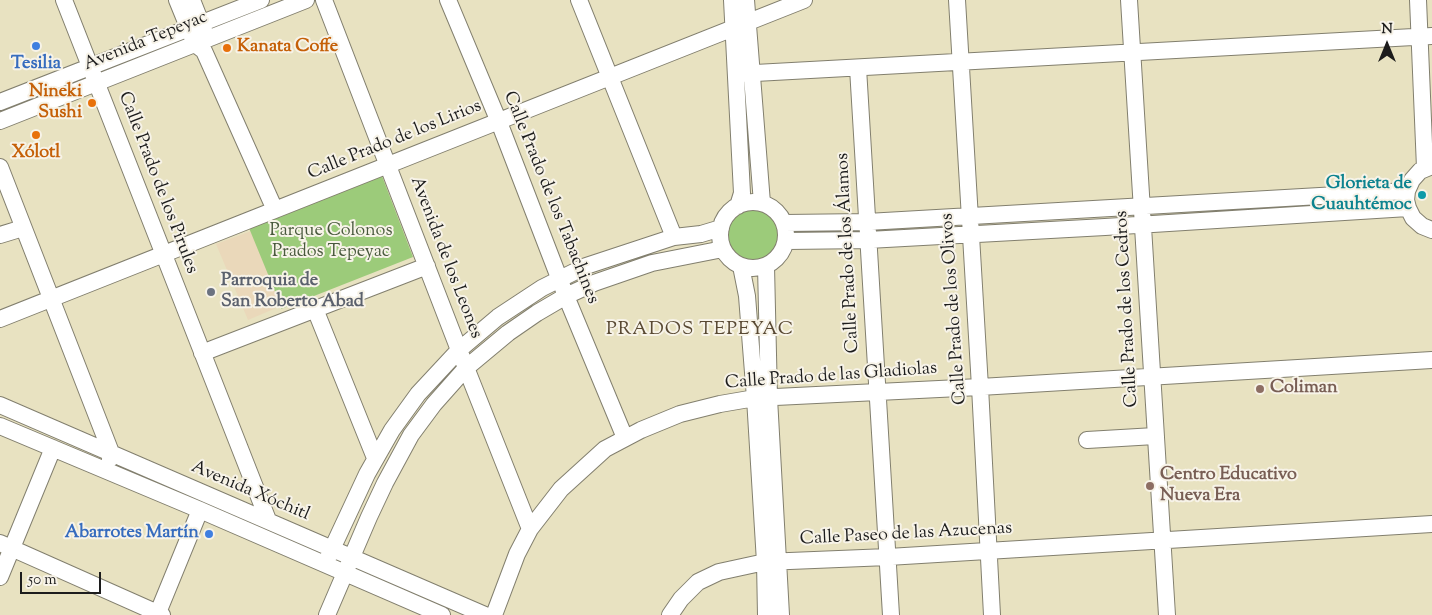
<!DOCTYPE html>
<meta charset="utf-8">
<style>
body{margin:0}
#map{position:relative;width:1432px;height:615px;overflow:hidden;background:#e8e2c1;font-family:"Sorts Mill Goudy",serif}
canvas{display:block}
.north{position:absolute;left:1362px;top:20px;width:50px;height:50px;-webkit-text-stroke:4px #f7f3e8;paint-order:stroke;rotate:0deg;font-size:14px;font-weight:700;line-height:20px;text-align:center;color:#1c1c1c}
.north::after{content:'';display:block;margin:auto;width:18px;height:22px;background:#1c1c1c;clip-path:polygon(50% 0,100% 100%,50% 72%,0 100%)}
.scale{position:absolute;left:20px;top:572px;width:81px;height:22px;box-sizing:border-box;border:2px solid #1c1c1c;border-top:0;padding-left:6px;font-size:15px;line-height:18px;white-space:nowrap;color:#1c1c1c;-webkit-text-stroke:4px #f7f3e8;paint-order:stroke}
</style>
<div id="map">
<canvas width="1432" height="615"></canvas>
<div class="north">N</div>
<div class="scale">50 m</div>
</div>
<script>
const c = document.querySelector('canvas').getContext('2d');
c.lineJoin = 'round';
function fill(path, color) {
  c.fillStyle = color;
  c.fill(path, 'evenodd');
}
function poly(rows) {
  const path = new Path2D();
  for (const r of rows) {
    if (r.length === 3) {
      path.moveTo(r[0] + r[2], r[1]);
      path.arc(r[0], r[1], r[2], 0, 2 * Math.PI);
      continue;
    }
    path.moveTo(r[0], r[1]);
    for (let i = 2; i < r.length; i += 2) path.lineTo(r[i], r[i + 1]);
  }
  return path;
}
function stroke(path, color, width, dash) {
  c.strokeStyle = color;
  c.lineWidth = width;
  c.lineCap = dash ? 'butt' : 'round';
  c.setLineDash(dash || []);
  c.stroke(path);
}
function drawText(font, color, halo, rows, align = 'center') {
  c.font = font + ' "Sorts Mill Goudy",serif';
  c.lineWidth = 4;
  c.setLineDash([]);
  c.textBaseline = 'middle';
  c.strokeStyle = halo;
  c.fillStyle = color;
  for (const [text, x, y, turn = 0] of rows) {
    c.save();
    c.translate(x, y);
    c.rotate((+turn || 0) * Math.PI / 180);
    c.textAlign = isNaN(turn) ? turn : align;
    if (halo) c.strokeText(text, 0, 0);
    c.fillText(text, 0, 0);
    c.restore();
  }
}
const built = poly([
 [251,231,281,306,248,320,216,244]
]);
const green = poly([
 [382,176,413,257,281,309,281,306,249,228],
 [753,235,25]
]);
const minor = poly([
 [64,0,268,520],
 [177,0,195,44,204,51,275,210],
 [192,0,205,33],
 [324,0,459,350,530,529],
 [448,0,499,122,566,296,625,438],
 [579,0,674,237],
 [732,0,742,193,738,206],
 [746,0,762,203],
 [957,0,980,387,992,615],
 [1129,0,1167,615],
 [1418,0,1425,168],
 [858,68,891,615],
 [737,74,1432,36],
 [0,102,261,0],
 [0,121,306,0],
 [1432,166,1420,171,1412,180,1407,191,1406,200,1408,208,1413,218,1422,226,1432,230],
 [0,167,112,455,110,459],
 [753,235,33],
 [785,223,867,222,1407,191],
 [0,235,23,228],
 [787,241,868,240,1105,227,1408,208],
 [741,266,747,296,755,398,765,562,766,615],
 [766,266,769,398,781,615],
 [315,309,375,458],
 [0,319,804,0],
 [202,353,427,266],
 [0,405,485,615],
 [0,426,200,510,442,615],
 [1087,440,1155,436],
 [0,543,162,615],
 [325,564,367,474,392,430,418,394,459,350,498,317,542,288,586,266,674,237,701,234,721,228],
 [0,577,53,448],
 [157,615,200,510],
 [327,615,369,517,385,483,411,435,434,404,466,368,508,333,537,313,566,296,594,283,652,263,723,249],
 [494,615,517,554,530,529,561,489,605,449,641,430,680,414,720,404,755,398,980,387,1432,360],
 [670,615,681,599,698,582,719,572,765,562,888,557,1432,524]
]);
const markers = [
 [36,46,5,"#3f7fe0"],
 [227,48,5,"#e8710a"],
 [92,103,5,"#e8710a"],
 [36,135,5,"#e8710a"],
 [1422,195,5,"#0f9aa8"],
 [211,292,5,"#6b7280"],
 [1260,389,5,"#8d6e63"],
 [1150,486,5,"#8d6e63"],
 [209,534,5,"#3f7fe0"]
];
const streetNames = [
 ["Avenida Tepeyac",146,42,-22],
 ["Calle Prado de los Lirios",395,141,-22],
 ["Calle Prado de los Pirules",157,183,69],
 ["Calle Prado de los Tabachines",550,198,68],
 ["Calle Prado de los Álamos",849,253,-93],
 ["Avenida de los Leones",445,258,69],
 ["Calle Prado de los Olivos",955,309,-94],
 ["Calle Prado de los Cedros",1128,309,-93],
 ["Calle Prado de las Gladiolas",831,377,-4],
 ["Avenida Xóchitl",250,492,23],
 ["Calle Paseo de las Azucenas",906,535,-3]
];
const foodNames = [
 ["Kanata Coffe",237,48],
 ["Nineki",82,93,"right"],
 ["Sushi",82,114,"right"],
 ["Xólotl",36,154,"center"]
];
const shopNames = [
 ["Tesilia",36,65],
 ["Abarrotes Martín",199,534,"right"]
];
const cultureNames = [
 ["Glorieta de",1412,185],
 ["Cuauhtémoc",1412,206]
];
const parkNames = [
 ["Parque Colonos",331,232],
 ["Prados Tepeyac",331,253]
];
const worshipNames = [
 ["Parroquia de",221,282],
 ["San Roberto Abad",221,303]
];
const educationNames = [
 ["Coliman",1270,389],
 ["Centro Educativo",1160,476],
 ["Nueva Era",1160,497]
];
const neighbourhoodNames = [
 ["PRADOS TEPEYAC",700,331]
];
fill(built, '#ead8ba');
fill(green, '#9ccb7a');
stroke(minor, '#827f6e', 18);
stroke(minor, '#fff', 16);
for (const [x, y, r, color] of markers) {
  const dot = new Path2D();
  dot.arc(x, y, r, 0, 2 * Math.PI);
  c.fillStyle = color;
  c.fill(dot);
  stroke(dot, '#f7f3e8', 2);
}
drawText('18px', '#1c1c1c', '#f7f3e8', streetNames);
drawText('bold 18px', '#c56008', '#f7f3e8', foodNames, 'left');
drawText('bold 18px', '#366cbe', '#f7f3e8', shopNames);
drawText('bold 18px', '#0d838f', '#f7f3e8', cultureNames, 'right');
drawText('18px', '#49593d', '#f7f3e8', parkNames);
drawText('bold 18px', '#5b616d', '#f7f3e8', worshipNames, 'left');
drawText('bold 18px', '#785e54', '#f7f3e8', educationNames, 'left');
c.letterSpacing = '1px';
drawText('19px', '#594933', '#f7f3e8', neighbourhoodNames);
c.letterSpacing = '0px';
</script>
